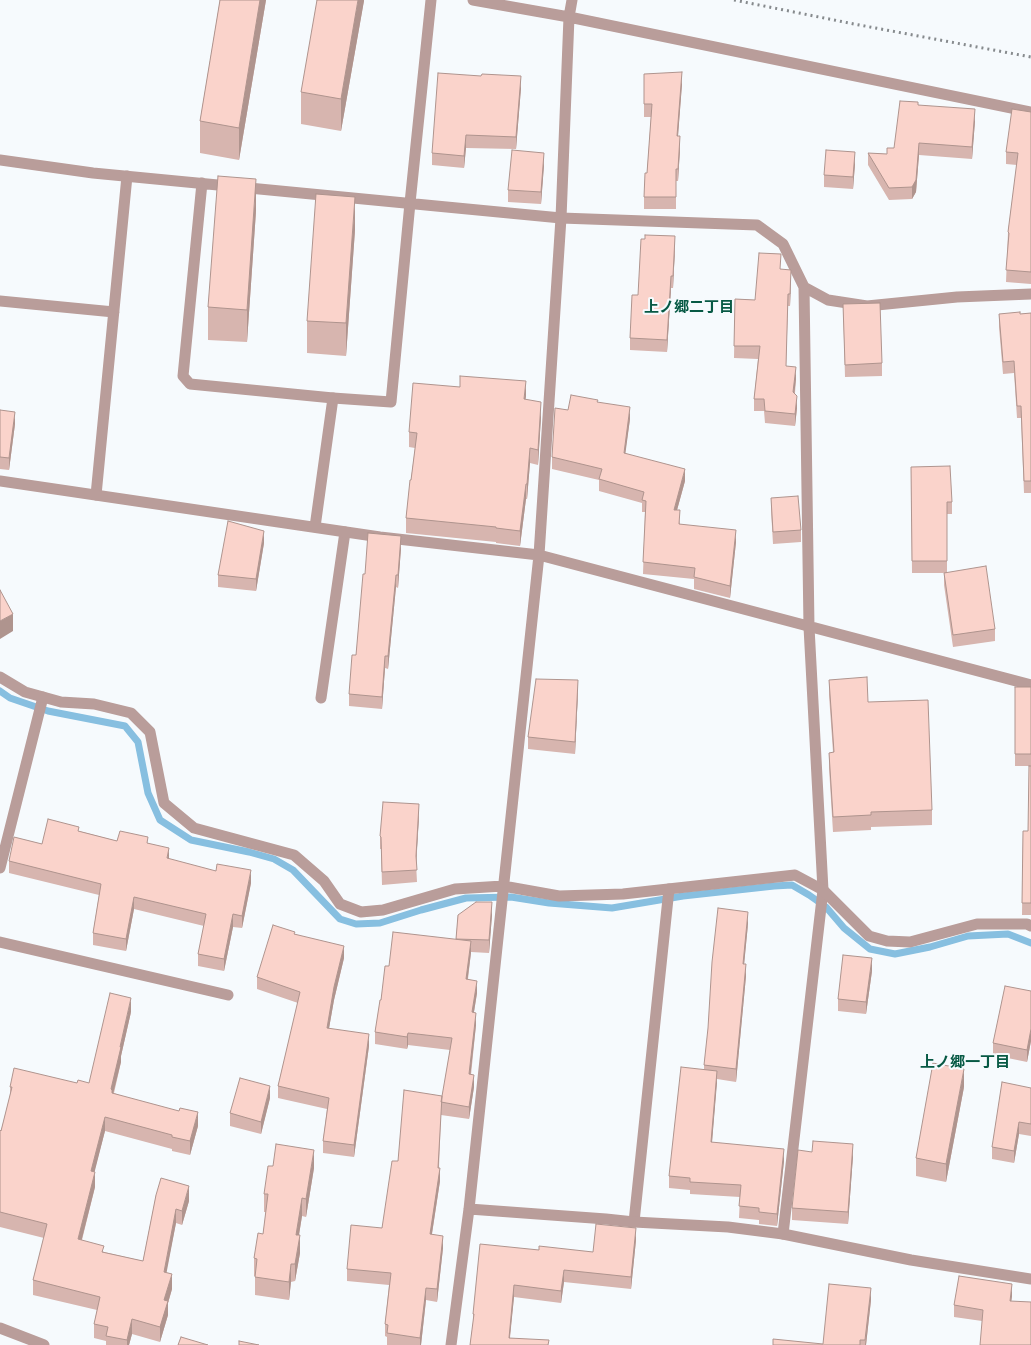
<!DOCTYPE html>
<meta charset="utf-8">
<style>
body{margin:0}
canvas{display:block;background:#f6fafd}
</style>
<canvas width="1031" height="1345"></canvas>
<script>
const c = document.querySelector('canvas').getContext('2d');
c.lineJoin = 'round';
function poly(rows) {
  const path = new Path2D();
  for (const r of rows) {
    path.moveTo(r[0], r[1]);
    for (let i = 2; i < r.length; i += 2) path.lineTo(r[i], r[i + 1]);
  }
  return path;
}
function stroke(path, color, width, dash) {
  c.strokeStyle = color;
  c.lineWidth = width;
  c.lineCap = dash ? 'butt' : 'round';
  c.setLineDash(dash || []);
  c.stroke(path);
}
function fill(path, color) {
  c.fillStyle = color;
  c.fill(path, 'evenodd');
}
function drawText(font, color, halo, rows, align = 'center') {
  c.font = font + ' Helvetica,"Noto Sans JP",sans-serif';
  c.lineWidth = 4;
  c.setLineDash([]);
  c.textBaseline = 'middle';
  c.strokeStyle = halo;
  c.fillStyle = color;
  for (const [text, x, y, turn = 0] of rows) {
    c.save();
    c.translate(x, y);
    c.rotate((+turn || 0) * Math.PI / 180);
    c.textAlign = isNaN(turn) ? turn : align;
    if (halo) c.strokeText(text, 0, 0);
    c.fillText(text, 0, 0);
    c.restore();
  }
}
const stream = poly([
 [0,691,10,698,48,711,125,726,138,742,148,793,160,820,191,840,249,852,274,859,293,870,340,919,356,924,380,923,421,910,466,898,511,897,549,903,612,908,683,896,774,886,792,885,809,895,826,907,844,928,870,949,895,954,930,947,968,936,1008,934,1031,943]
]);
const service = poly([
 [0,301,114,312],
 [333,398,391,402,410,203],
 [96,495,127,176],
 [321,698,345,532],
 [0,868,43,697],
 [0,942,228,995],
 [634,1222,669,889],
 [783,1234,823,890,809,627]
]);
const minor = poly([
 [473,0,569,17,1031,112],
 [0,160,93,173,561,218,757,225,783,244,804,287,809,627],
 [202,183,183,376,190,384,333,398,315,527],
 [410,203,431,0],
 [804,287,828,300,867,306,957,297,1031,294],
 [0,481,380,537,539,555,1031,685],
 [0,677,25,692,61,702,94,704,131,713,150,732,164,803,194,828,294,855,324,881,340,904,361,912,383,910,455,889,503,886,559,896,623,894,795,875,823,890,869,936,887,941,910,942,977,924,1027,924,1031,926],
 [469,1209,606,1219,634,1222,728,1227,783,1234,911,1260,1031,1279],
 [451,1345,469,1209,539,555,561,218,569,17,572,0]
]);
const tertiary = poly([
 [0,1328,44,1345]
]);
const rail = poly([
 [734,0,854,24,1031,57]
]);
const wall = poly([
 [220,0,266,0,239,160,200,153,200,121],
 [364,0,341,131,301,124,301,92],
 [644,74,682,84,678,136,680,149,678,181,676,181,676,209,644,209,644,197,647,173,651,117,644,117],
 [521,88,516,149,466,148,464,168,432,165,432,153],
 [918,105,975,121,972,159,919,155,916,192,912,199,889,200,868,165,868,153,887,154,894,148],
 [1031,112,1031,284,1006,282,1008,232,1017,165,1006,164,1006,152],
 [855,164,853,189,824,187,824,175],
 [544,165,541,204,508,202,508,190],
 [256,211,247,342,208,340,208,307],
 [355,230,346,356,307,353,307,321],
 [675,248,673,288,671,288,667,352,630,350,630,338,638,295],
 [781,269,791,282,790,306,788,306,786,366,796,379,795,393,797,408,795,426,765,423,764,411,754,411,754,399,758,359,734,358,735,299,755,300],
 [843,304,882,363,882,376,845,377],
 [1031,313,1031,493,1024,493,1021,418,1017,418,1014,373,1003,374,999,327,999,314,1020,314],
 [526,396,525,399,541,417,538,465,530,463,527,499,526,499,520,546,496,543,496,542,406,533,406,518,415,448,409,447,409,432],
 [598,403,630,419,625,453,685,481,677,510,680,524,736,542,730,598,694,589,694,579,643,574,645,512,642,512,642,503,599,491,599,480,552,469,552,457,568,410],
 [0,410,15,424,9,470,0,469],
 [911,467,952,502,952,514,947,514,947,572,995,629,995,641,953,647,944,585,944,573,912,573],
 [771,498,801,530,801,542,773,544,771,510],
 [264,543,256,591,218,587,218,575],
 [401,548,398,588,396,587,388,669,385,668,382,709,349,706,349,694,356,655,365,574],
 [829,680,868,702,932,810,932,825,871,827,871,830,833,832,829,768,829,753,833,752,829,695],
 [1015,687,1031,687,1031,766,1015,766],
 [578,692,575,754,528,749,528,737],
 [1031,766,1031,915,1022,915,1023,831,1028,831],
 [419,816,416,863,417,882,382,885,381,849,380,849,380,836],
 [79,831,117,841,148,843,169,859,251,883,242,928,233,927,224,971,198,966,198,954,204,926,134,909,126,951,93,945,93,933,99,895,9,873,9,861],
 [458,915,492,915,489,953,471,952,468,979,477,993,474,1012,476,1025,471,1075,474,1087,469,1119,441,1115,439,1168,440,1181,432,1234,443,1248,437,1302,426,1300,421,1345,387,1345,387,1337,385,1336,385,1324,389,1285,347,1281,347,1269,382,1228,398,1161,442,1100,450,1050,408,1045,407,1049,375,1044,375,1032,381,1000,389,966,456,939],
 [748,924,744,964,746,976,736,1082,717,1079,712,1142,784,1161,777,1226,759,1224,759,1220,739,1218,740,1197,690,1194,690,1190,669,1188,669,1176,704,1070,704,1065],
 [295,934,344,958,334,1000,329,1028,369,1046,354,1157,323,1153,323,1141,327,1109,278,1098,278,1086,298,1003,257,989,257,977],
 [872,971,866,1014,838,1011,838,999],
 [1031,991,1031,1041,1027,1062,993,1055,993,1043],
 [131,1012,121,1056,121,1062,114,1093,198,1126,190,1155,172,1151,172,1149,105,1131,94,1172,95,1187,82,1240,104,1252,143,1261,156,1195,189,1201,182,1225,176,1223,166,1272,172,1289,168,1303,168,1315,160,1342,132,1334,129,1345,106,1345,106,1341,94,1338,94,1324,97,1310,33,1295,33,1280,44,1238,0,1227,0,1130,1,1131,10,1096,10,1087,77,1083,89,1083],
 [964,1087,946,1182,916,1176,916,1158],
 [1031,1088,1031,1136,1019,1134,1014,1163,992,1159,992,1147],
 [270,1098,261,1134,230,1126,230,1113],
 [812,1152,853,1156,848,1224,792,1220,792,1208],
 [273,1166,314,1168,306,1217,302,1216,299,1235,300,1253,295,1281,291,1282,289,1300,255,1295,255,1276,254,1276,254,1258,263,1234,266,1212,264,1212,264,1194],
 [636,1240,631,1289,564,1282,561,1303,514,1297,510,1338,549,1345,470,1345,473,1323,473,1314,539,1250,593,1252],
 [1012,1296,1011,1301,982,1321,954,1317,954,1305],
 [871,1300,866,1345,773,1345,823,1344]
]);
const shadedWall = poly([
 [260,0,266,0,239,160,239,128],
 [358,0,364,0,364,1,341,131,341,99],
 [682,72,682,84,677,149,677,136],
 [521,76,521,88,516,149,516,137],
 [975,109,975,121,972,159,972,147],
 [466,135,466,148,464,168,464,156],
 [680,136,680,149,678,181,678,169],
 [919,143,919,155,916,192,912,199,912,187],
 [855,152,855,164,853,189,853,177],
 [544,153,544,165,541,204,541,192],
 [256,179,256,211,247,342,247,310],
 [355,197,355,230,346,356,346,323],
 [675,236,675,248,673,288,673,276],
 [791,270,791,282,790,306,790,294],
 [671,276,671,288,667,352,667,340],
 [796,367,796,379,793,404,793,392],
 [526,381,526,396,524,414,524,399],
 [797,396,797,408,795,426,795,414],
 [541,402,541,417,538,465,538,450],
 [630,407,630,419,624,464,624,453],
 [15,412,15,424,9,470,9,458],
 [530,448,530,463,527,499,527,484],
 [685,469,685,481,674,521,674,510],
 [526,484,526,499,520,546,520,531],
 [736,530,736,542,730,598,730,586],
 [264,531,264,543,256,591,256,579],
 [401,536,401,548,398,588,398,575],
 [396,575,396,587,388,669,388,656],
 [13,614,13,631,0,639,0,621],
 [385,656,385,668,382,709,382,697],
 [578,680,578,692,575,754,575,742],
 [419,804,419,816,416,868,416,856],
 [169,848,169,860,167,858],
 [251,870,251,883,242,928,242,916],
 [134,897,134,909,126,951,126,939],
 [492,902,492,915,489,953,489,940],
 [748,912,748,924,743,976,743,964],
 [233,914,233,927,224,971,224,959],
 [471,941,471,953,466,991,466,979],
 [344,946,344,958,334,1000,327,1040,327,1028,334,987],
 [872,958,872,971,866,1014,866,1002],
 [746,964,746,976,736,1082,736,1069],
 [477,981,477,993,472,1024,472,1012],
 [131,998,131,1012,121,1056,121,1062,112,1098,111,1089],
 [476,1013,476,1025,469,1087,469,1074],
 [1031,1029,1031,1041,1027,1062,1027,1050],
 [408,1033,408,1045,407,1049,407,1037],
 [369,1034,369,1046,354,1157,354,1145],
 [964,1069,964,1087,946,1182,946,1164],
 [717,1071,717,1083,711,1154,711,1142],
 [474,1075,474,1087,469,1119,469,1107],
 [270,1086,270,1098,261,1134,261,1122],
 [441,1102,438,1177,440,1168,440,1181,430,1246,430,1234,438,1168],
 [198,1112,198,1126,190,1155,190,1141],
 [105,1117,105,1131,91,1186,91,1171],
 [1019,1122,1019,1134,1014,1163,1014,1151],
 [853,1144,853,1156,848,1224,848,1212],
 [784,1149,784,1161,777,1226,777,1214],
 [314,1150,314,1168,306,1217,306,1199],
 [95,1172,95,1187,78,1254,78,1239],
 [189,1186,189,1201,182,1225,182,1211],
 [302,1198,302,1216,296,1253,296,1235],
 [176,1209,176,1223,164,1286,164,1272],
 [636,1228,636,1240,631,1289,631,1277],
 [300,1235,300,1253,295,1281,295,1264],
 [443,1236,443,1248,437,1302,437,1289],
 [291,1264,291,1282,289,1300,289,1282],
 [564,1270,564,1282,561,1303,561,1291],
 [172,1274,172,1289,168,1303,168,1315,160,1342,160,1327,164,1300],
 [1012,1284,1012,1296,1010,1312,1010,1301],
 [514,1285,514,1297,509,1345,509,1338],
 [426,1288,426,1300,421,1345,420,1345,420,1338],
 [871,1288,871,1300,866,1345,865,1345],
 [132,1319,132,1334,129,1345,127,1345,127,1340]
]);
const building = poly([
 [220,0,260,0,239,128,200,121,220,0],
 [317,0,358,0,341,99,301,92,317,0],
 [682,72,677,136,680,136,678,169,676,169,676,197,644,197,645,173,647,173,652,104,644,104,644,74,682,72],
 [438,73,481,76,482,74,521,76,516,137,466,135,464,156,432,153,438,73],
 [900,101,918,102,918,105,975,109,972,147,919,143,916,180,912,187,889,188,868,153,887,154,887,148,894,148,900,101],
 [1012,109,1031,112,1031,272,1006,270,1009,233,1008,232,1018,153,1006,152,1012,109],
 [512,150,544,153,541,192,508,190,512,150],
 [826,150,855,152,853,177,824,175,826,150],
 [218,176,256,179,247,310,208,307,218,176],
 [316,194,355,197,346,323,307,321,316,194],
 [645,235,675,236,673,276,671,276,667,340,630,338,632,295,638,295,641,239,645,239,645,235],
 [759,253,781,254,780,269,791,270,790,294,788,294,786,366,796,367,793,392,797,396,795,414,765,411,764,399,754,399,760,346,734,346,735,299,755,300,759,253],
 [880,303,882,363,845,365,843,304,880,303],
 [1020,312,1020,314,1031,313,1031,481,1024,481,1021,406,1017,406,1014,361,1003,362,999,314,1020,312],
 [460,376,526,381,524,399,541,402,538,450,530,448,527,484,526,484,520,531,496,528,496,527,406,518,410,480,411,480,417,433,409,432,413,383,460,387,460,376],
 [571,395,598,400,597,402,630,407,624,453,685,469,674,510,680,510,679,524,736,530,730,586,694,577,695,568,643,562,646,501,642,500,644,492,599,479,602,469,552,457,555,408,568,410,571,395],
 [0,410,15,412,9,458,0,457,0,410],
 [950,466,952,502,947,502,947,561,912,561,911,467,950,466],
 [798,496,801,530,773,532,771,498,798,496],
 [228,521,264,531,256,579,218,575,228,521],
 [368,533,401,536,398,575,396,575,388,656,385,656,382,697,349,694,352,655,356,655,363,574,365,574,368,533],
 [986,566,995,629,953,635,944,573,986,566],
 [0,590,13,614,0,621,0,590],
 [867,677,868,702,928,700,932,810,871,812,871,815,833,817,829,753,834,752,829,680,867,677],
 [536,679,578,680,575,742,528,737,536,679],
 [1015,687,1031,687,1031,754,1015,754,1015,687],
 [1029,766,1031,766,1031,903,1022,903,1023,831,1028,831,1029,766],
 [383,802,419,804,416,856,417,870,382,872,381,837,380,836,383,802],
 [48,819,79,827,78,831,117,841,120,831,148,837,147,843,169,848,167,858,216,871,217,864,251,870,242,916,233,914,224,959,198,954,206,914,134,897,126,939,93,933,101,884,9,861,14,837,42,844,48,819],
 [476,902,492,902,489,940,456,939,458,915,476,902],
 [718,908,748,912,743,964,746,964,736,1069,704,1065,708,1028,712,962,718,908],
 [273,925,295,932,294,934,344,946,334,987,327,1028,369,1034,354,1145,323,1141,329,1098,278,1086,300,992,257,977,273,925],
 [393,932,471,941,466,979,477,981,472,1012,476,1013,469,1074,474,1075,469,1107,441,1102,452,1038,408,1033,407,1037,375,1032,380,1000,381,1000,385,966,389,966,393,932],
 [843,955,872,958,866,1002,838,999,843,955],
 [1005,986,1031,991,1031,1029,1027,1050,993,1043,1005,986],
 [110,993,131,998,120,1047,121,1047,111,1089,112,1090,112,1093,179,1111,180,1108,198,1112,190,1141,172,1137,172,1135,105,1117,91,1171,95,1172,78,1239,104,1246,102,1252,143,1261,156,1195,161,1178,189,1186,182,1211,176,1209,164,1272,172,1274,164,1300,168,1301,160,1327,132,1319,127,1340,106,1336,108,1327,94,1324,100,1297,33,1280,47,1224,0,1212,0,1130,1,1131,12,1087,10,1087,14,1068,77,1083,78,1080,89,1083,110,993],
 [933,1063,964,1069,946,1164,916,1158,933,1063],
 [681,1067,717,1071,711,1142,784,1149,777,1214,759,1212,759,1208,739,1206,741,1185,690,1182,690,1178,669,1176,681,1067],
 [240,1078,270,1086,261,1122,230,1113,240,1078],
 [1002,1082,1031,1088,1031,1124,1019,1122,1014,1151,992,1147,1002,1082],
 [404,1090,442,1096,438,1168,440,1168,430,1234,443,1236,437,1289,426,1288,420,1338,387,1333,388,1325,385,1324,391,1273,347,1269,351,1225,382,1228,392,1161,398,1161,404,1090],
 [813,1141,853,1144,848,1212,792,1208,798,1150,812,1152,813,1141],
 [276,1144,314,1150,306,1199,302,1198,296,1235,300,1235,295,1264,291,1264,289,1282,255,1277,257,1259,254,1258,258,1233,263,1234,268,1194,264,1194,268,1166,273,1166,276,1144],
 [596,1224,636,1228,631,1277,564,1270,561,1291,514,1285,509,1338,549,1340,548,1345,470,1345,474,1314,473,1314,480,1244,539,1250,539,1246,593,1252,596,1224],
 [959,1276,1012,1284,1010,1301,1031,1302,1031,1345,980,1345,983,1310,954,1305,959,1276],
 [829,1284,871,1288,865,1340,860,1340,860,1345,773,1345,773,1339,823,1344,829,1284],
 [181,1337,208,1345,178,1345,181,1337],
 [239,1341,259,1345,239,1345,239,1341]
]);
const neighbourhoodNames = [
 ["上ノ郷二丁目",689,308],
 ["上ノ郷一丁目",965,1063]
];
stroke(stream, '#87bfe0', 7);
stroke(service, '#b99d9a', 11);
stroke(minor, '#b99d9a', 11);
stroke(tertiary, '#b99d9a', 11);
stroke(rail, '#868a8d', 3, [2, 4]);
fill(wall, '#d7b5af');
fill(shadedWall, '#af948e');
fill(building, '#fad3cb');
stroke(building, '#af948e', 1);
drawText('bold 15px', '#075944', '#f6fafd', neighbourhoodNames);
</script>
